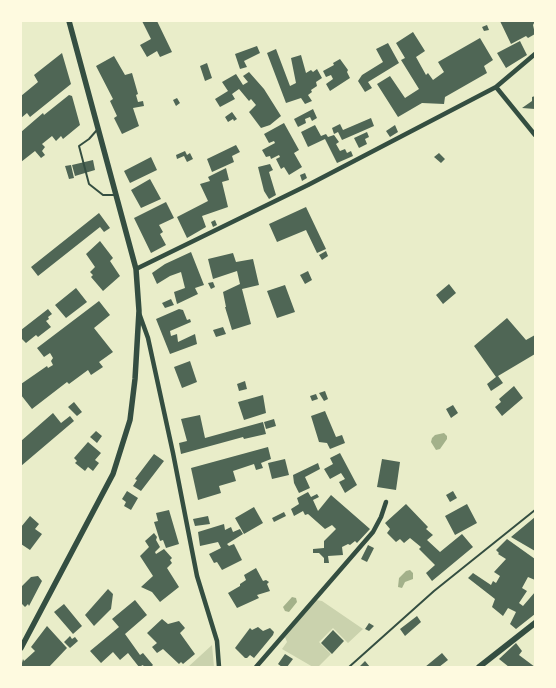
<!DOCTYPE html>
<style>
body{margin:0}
#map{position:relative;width:556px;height:688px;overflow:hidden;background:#e9edc9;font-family:"Crimson Pro",serif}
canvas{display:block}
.frame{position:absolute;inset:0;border:22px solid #fefae0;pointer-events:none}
</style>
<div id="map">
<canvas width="556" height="688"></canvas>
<div class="frame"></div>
</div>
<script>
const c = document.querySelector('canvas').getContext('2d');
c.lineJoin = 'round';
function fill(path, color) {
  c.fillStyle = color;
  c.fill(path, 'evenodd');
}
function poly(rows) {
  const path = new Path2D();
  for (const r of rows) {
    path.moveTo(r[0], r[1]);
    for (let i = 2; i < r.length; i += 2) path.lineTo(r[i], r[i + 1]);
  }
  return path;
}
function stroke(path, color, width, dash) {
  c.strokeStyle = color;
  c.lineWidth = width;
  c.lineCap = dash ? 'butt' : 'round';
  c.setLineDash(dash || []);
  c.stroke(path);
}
const green = poly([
 [316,600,322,601,363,629,348,643,333,628,319,642,331,654,318,667,313,667,282,649,287,642,285,637],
 [212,645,214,667,188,667]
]);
const water = poly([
 [444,433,447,436,447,439,440,449,436,450,431,442,432,438,435,435],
 [410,570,413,573,413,579,405,582,402,588,398,587,399,578,406,571],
 [292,597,296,598,297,602,289,612,285,611,283,607]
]);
const building = poly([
 [142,21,157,21,172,52,160,57,157,51,147,57,140,45,151,39],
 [500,21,535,21,533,25,535,34,528,38,526,36,511,44],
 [487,25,489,30,484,31,482,27],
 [413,32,425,51,416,57,426,75,428,73,433,80,444,72,438,62,480,38,493,60,484,66,487,73,445,97,444,104,422,103,398,117,377,84,390,76,405,98,419,89,401,60,405,58,396,43],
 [520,41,527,55,506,68,497,53],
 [388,43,399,63,368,82,372,88,365,92,358,81,362,75,383,62,376,49],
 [257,46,260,53,244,61,247,67,240,69,235,54],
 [276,49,290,86,296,83,291,58,301,55,306,73,311,70,313,72,317,69,322,78,316,82,317,86,311,90,312,92,308,95,312,101,305,104,301,98,286,103,267,53],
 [62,53,71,84,30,117,27,113,21,118,21,96,38,82,34,75],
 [114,56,125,75,132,73,138,94,136,95,138,102,143,101,144,106,133,108,139,126,122,134,114,118,117,116,110,101,113,99,96,66],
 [340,59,348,70,347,72,350,78,330,91,326,84,333,79,331,75,326,77,323,71,334,65,333,63],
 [207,63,212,78,205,81,200,66],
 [249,72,264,89,281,116,270,125,261,128,249,112,256,105,251,99,249,101,239,89,232,94,235,99,220,107,215,99,228,91,222,82,236,74,243,85,248,82,243,76],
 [69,95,72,96,80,125,63,139,61,136,56,141,52,136,42,144,45,147,42,151,45,155,41,158,35,151,21,162,21,132,43,113,44,115],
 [535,96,535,109,522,108,532,101,532,97],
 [177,98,180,103,176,106,173,100],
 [313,109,317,118,312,121,310,117,305,119,306,123,298,127,294,119],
 [232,112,237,119,234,121,233,119,228,122,225,117],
 [371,118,374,126,342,140,338,132,334,134,332,128,340,124,343,130],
 [284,123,299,150,294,153,302,167,289,175,284,167,281,169,276,159,280,157,279,155,271,159,270,156,266,157,262,150,275,143,274,141,269,143,264,134],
 [315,125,321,136,326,134,328,137,334,135,339,142,336,144,340,151,345,149,347,153,351,151,353,156,337,163,325,139,308,147,301,132],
 [395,125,398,132,390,137,386,131],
 [367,132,369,137,365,139,367,144,359,148,354,138],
 [236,145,240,152,232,156,234,162,212,172,207,159],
 [185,151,187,155,190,153,193,159,187,162,184,156,177,159,176,155],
 [439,153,445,159,441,163,434,157],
 [151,157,157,170,130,183,124,171],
 [93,160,95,170,75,176,72,165],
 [270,164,273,170,269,172,276,195,269,199,264,191,258,167],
 [71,165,74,178,69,179,65,166],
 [226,168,229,180,222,182,228,207,202,216,206,227,187,238,177,217,208,201,200,184,210,181,208,177],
 [305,173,307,178,302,181,300,175],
 [150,179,161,199,141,208,131,190],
 [166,202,174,218,159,225,163,232,160,234,166,245,151,253,134,218],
 [306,207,326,249,317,253,306,230,277,242,269,224],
 [99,213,110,228,104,232,100,227,38,276,31,267],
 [215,220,217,225,213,227,211,222],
 [100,241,113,258,110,261,120,276,103,291,91,277,93,275,90,272,95,267,86,254],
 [326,251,328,256,322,260,319,255],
 [191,252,204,285,195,288,198,294,177,304,174,292,185,288,181,272,170,276,157,284,152,273,165,264],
 [233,253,236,262,253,259,259,285,242,289,251,324,232,330,225,307,226,307,223,292,240,284,237,271,213,279,208,259],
 [308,271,312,280,305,284,300,275],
 [213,282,215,287,211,289,208,283],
 [449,284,456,293,443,304,436,295],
 [285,285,295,312,277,318,267,291],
 [76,288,87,302,66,318,55,305],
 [171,299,174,305,165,308,162,303],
 [99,301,110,315,94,328,113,352,99,362,103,367,91,375,88,370,69,384,67,382,32,409,21,395,21,384,47,366,48,368,53,365,51,361,53,358,50,353,44,357,37,348],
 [48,309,52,314,48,317,49,319,46,321,51,327,38,337,36,335,26,343,21,338,21,330],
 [179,309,183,310,187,320,190,319,191,322,170,331,171,336,177,334,178,342,195,334,197,344,170,354,156,319],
 [507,318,526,340,535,335,535,354,498,376,503,383,491,391,487,384,496,377,474,346],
 [223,327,226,334,216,337,213,330],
 [190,361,197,382,182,388,174,367],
 [245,381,247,389,239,391,237,384],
 [514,386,523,398,502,416,495,407,501,402,499,399],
 [325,391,328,399,324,401,319,393],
 [316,394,318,399,312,401,310,396],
 [263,395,266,413,244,420,238,402],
 [74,402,82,412,77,416,68,407],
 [453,405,458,413,451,418,446,409],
 [325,411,336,437,342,435,345,443,330,449,327,443,319,442,311,416],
 [53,413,61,423,70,416,74,421,21,466,21,441],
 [200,415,205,438,263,422,266,434,244,439,243,437,181,454,179,443,187,441,181,419],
 [274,419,276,426,266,429,264,422],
 [96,431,102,436,97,443,90,437],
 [88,442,101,453,95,460,99,463,93,471,88,467,85,471,75,463,77,461,74,458],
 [268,447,271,459,261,463,263,468,256,470,254,464,233,471,236,481,219,486,221,493,198,500,191,468],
 [340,453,357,485,345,493,339,482,345,479,341,473,330,479,324,469,333,464,330,458],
 [154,454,164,461,141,491,133,486,137,480,135,479],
 [285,459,289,475,272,479,268,463],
 [382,459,400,462,396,490,377,487],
 [318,463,320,469,305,477,310,488,299,493,294,483,293,475],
 [127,491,138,498,131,510,124,506,126,502,122,499],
 [453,491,457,498,450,502,446,495],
 [308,492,311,497,317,494,319,497,313,500,318,511,331,495,370,529,357,543,355,541,350,545,348,544,342,547,343,555,328,556,329,563,324,563,324,558,319,553,313,553,313,549,324,548,324,541,336,529,332,525,325,529,308,514,305,515,303,511,294,516,291,509,299,504,297,498],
 [406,504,428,527,426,529,433,535,427,540,440,552,462,534,473,547,432,581,426,573,435,565,419,549,421,547,410,538,404,543,400,539,396,542,387,533,390,529,385,523],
 [467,504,477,523,455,535,445,516],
 [254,507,263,523,244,534,235,518],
 [169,510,179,544,166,548,163,540,160,541,154,522,158,521,156,513],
 [284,512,286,516,274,522,272,518],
 [30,516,39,524,35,529,42,534,30,550,21,544,21,527],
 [208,516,210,524,195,526,193,519],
 [535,517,535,551,511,537],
 [224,524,225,530,231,527,233,532,240,529,243,534,227,544,229,546,234,544,242,560,222,570,217,562,214,563,209,554,221,548,218,542,200,546,198,532],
 [154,533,157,537,156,540,160,547,155,552,156,554,164,549,172,558,170,560,172,563,167,568,179,587,160,602,152,592,141,587,153,576,140,556,149,547,145,541],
 [507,539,535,559,535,580,528,577,522,588,527,591,519,603,523,606,535,592,535,614,516,629,510,624,516,612,508,608,503,616,492,607,495,599,468,578,473,573,491,585,493,581,496,583,500,576,494,572,506,559,498,554,499,553,496,550],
 [368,545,374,548,367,562,361,559],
 [256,568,263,581,266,580,269,582,267,584,270,591,257,595,259,598,237,608,228,593,240,586,240,584,246,580,244,575],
 [38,576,42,581,29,606,28,604,25,607,21,603,21,587,31,577],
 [108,589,113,594,111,609,94,626,85,615],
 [135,600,147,615,125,634,140,655,143,653,153,665,151,667,144,667,143,665,139,667,128,653,120,660,113,652,101,663,90,651,119,627,112,619],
 [64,604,82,626,73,634,54,612],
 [417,616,421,622,405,636,400,629],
 [162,619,168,624,179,621,185,628,180,633,195,654,183,664,181,662,179,664,163,649,157,653,152,647,157,643,147,633],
 [369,623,374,626,369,631,365,629],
 [47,626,67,648,49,667,21,667,23,659,24,661,35,651,31,647],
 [258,627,263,631,270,628,274,632,273,635,254,658,250,655,247,658,245,658,235,648,250,628,252,630],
 [333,630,344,641,332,654,321,643],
 [70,636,72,639,75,637,78,641,70,648,64,642],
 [516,643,522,651,519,655,535,667,509,667,499,659],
 [442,653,448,660,439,667,425,667],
 [285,654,293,659,287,667,282,667,278,664],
 [365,661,370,667,359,667]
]);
const path = poly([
 [349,667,434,591,535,510]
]);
const service = poly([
 [97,130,89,139,79,146,89,184,103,195,115,195]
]);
const minor = poly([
 [496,87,535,135],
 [136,269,308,185,496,87,535,54],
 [139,313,148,338,173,453,197,576,217,641,219,667],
 [256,667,373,532,381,517,386,502]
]);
const tertiary = poly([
 [21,648,113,474,130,420,135,379,139,311,136,269,69,21]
]);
const secondary = poly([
 [479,667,535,623]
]);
fill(green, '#cad2ad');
fill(water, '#a3b18a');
fill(building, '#4f6655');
stroke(path, '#344e41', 2);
stroke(service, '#344e41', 2);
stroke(minor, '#344e41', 4.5);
stroke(tertiary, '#344e41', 5.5);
stroke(secondary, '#344e41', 6);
</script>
